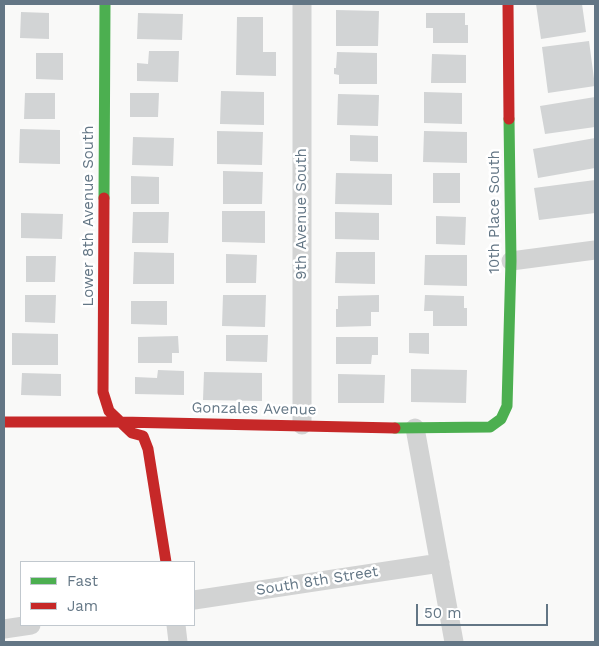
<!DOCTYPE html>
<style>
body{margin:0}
#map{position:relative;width:599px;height:646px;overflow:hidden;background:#f9f9f8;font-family:"Work Sans",sans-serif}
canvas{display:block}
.frame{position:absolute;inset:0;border:5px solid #637685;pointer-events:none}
.legend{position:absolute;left:20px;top:561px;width:175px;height:65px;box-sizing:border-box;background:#fff;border:1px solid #c1c8ce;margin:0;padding:6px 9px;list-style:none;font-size:15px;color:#637685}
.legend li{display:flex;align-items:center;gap:10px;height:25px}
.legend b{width:25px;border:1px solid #c1c8ce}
.scale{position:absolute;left:416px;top:604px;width:132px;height:22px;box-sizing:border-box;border:2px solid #637685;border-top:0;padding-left:6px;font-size:15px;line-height:18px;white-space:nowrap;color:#637685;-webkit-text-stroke:4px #fff;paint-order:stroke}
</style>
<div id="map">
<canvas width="599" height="646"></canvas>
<div class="frame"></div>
<ul class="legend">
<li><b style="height:6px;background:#4caf50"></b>Fast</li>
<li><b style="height:6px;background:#c62828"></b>Jam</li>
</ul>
<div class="scale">50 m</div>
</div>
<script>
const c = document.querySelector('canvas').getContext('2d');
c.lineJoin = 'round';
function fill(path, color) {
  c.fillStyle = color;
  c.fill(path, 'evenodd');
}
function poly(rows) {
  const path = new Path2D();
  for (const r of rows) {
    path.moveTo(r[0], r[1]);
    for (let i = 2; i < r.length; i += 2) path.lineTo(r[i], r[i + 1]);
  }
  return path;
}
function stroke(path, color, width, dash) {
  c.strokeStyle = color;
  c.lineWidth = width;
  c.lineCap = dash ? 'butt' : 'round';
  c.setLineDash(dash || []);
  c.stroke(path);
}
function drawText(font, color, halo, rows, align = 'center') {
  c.font = font + ' "Work Sans",sans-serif';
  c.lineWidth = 5;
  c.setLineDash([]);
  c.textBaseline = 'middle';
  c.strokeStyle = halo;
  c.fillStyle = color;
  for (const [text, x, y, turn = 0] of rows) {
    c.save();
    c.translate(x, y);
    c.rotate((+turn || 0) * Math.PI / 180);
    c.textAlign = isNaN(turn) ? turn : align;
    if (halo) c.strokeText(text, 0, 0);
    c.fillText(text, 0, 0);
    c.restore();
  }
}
const building = poly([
 [536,4,582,4,586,32,541,39],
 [336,10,379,11,378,46,336,46],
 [21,12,49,13,49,39,20,38],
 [138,13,183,14,182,40,137,39],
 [426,13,465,13,465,25,468,25,468,43,433,43,433,28,426,28],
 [237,17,263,17,263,52,276,52,276,76,236,75],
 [589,41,595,86,548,93,542,47],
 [149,51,179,51,178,82,137,81,137,63,148,64],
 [337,52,377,53,377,84,339,84,339,75,334,74,334,68,336,68],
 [36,53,63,53,63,80,36,79],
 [432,54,466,55,466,83,431,83],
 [221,91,264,92,264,125,220,124],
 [424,92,462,93,462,124,424,123],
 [25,93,55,93,55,119,24,119],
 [130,93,159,93,158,117,130,117],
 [338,94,379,95,378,126,337,125],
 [595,97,595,127,545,134,540,106],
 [20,129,60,130,60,164,19,163],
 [217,131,263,132,262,165,217,164],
 [424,131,467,132,467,163,423,162],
 [350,135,378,136,378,162,350,161],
 [133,137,174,138,173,166,132,165],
 [595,138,595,168,538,178,533,149],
 [223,171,263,172,262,204,223,204],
 [336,173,392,174,392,205,335,204],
 [433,173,460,173,460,203,433,203],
 [131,176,159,177,159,204,131,204],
 [595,180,595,213,539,220,534,188],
 [222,211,265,211,265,243,222,242],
 [133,212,169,212,168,243,132,243],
 [335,212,379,213,379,240,335,239],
 [21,213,63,214,62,239,21,238],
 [436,216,466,217,465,245,436,244],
 [134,252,174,253,174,284,133,284],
 [336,252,375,252,375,284,335,283],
 [226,254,257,255,256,283,226,283],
 [425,255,467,255,467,286,424,285],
 [26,256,56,256,55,282,26,282],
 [25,295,56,295,55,323,25,322],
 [223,295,266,295,265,327,222,326],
 [379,295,379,312,371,312,371,326,336,327,336,309,338,309,338,296],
 [425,295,464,296,464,308,467,308,467,326,433,326,433,311,424,311],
 [131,301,167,301,167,325,131,324],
 [12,333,58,334,58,365,12,365],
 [409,333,429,333,429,354,409,353],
 [226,335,268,335,267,362,226,361],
 [178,336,179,353,172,353,172,363,138,363,138,337],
 [336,337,378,337,378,355,372,355,371,364,336,364],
 [411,369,467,370,466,403,411,402],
 [158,370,184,371,184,395,135,394,135,377,157,378],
 [204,372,262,373,262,401,203,400],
 [22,373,61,374,61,396,21,395],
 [338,374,385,375,384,403,338,403]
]);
const street = poly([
 [511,261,595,250],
 [302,425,302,4],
 [415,428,454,642],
 [194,600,440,563],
 [176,625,178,642],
 [4,629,31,625]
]);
const fast = poly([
 [104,198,105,4],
 [395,428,490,427,501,419,507,406,511,261,509,119]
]);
const jam = poly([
 [508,4,509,119],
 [104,198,103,392,109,411,132,433,143,436,148,449,166,562],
 [4,422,121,422,395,428]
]);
const streetNames = [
 ["10th Place South",495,212,-90],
 ["9th Avenue South",302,214,-90],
 ["Lower 8th Avenue South",89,216,-90],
 ["Gonzales Avenue",254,409,1],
 ["South 8th Street",317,581,-9]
];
fill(building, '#d2d4d5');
stroke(street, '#d2d3d3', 19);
stroke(fast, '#4caf50', 11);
stroke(jam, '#c62828', 11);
drawText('15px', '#637685', '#fff', streetNames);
</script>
